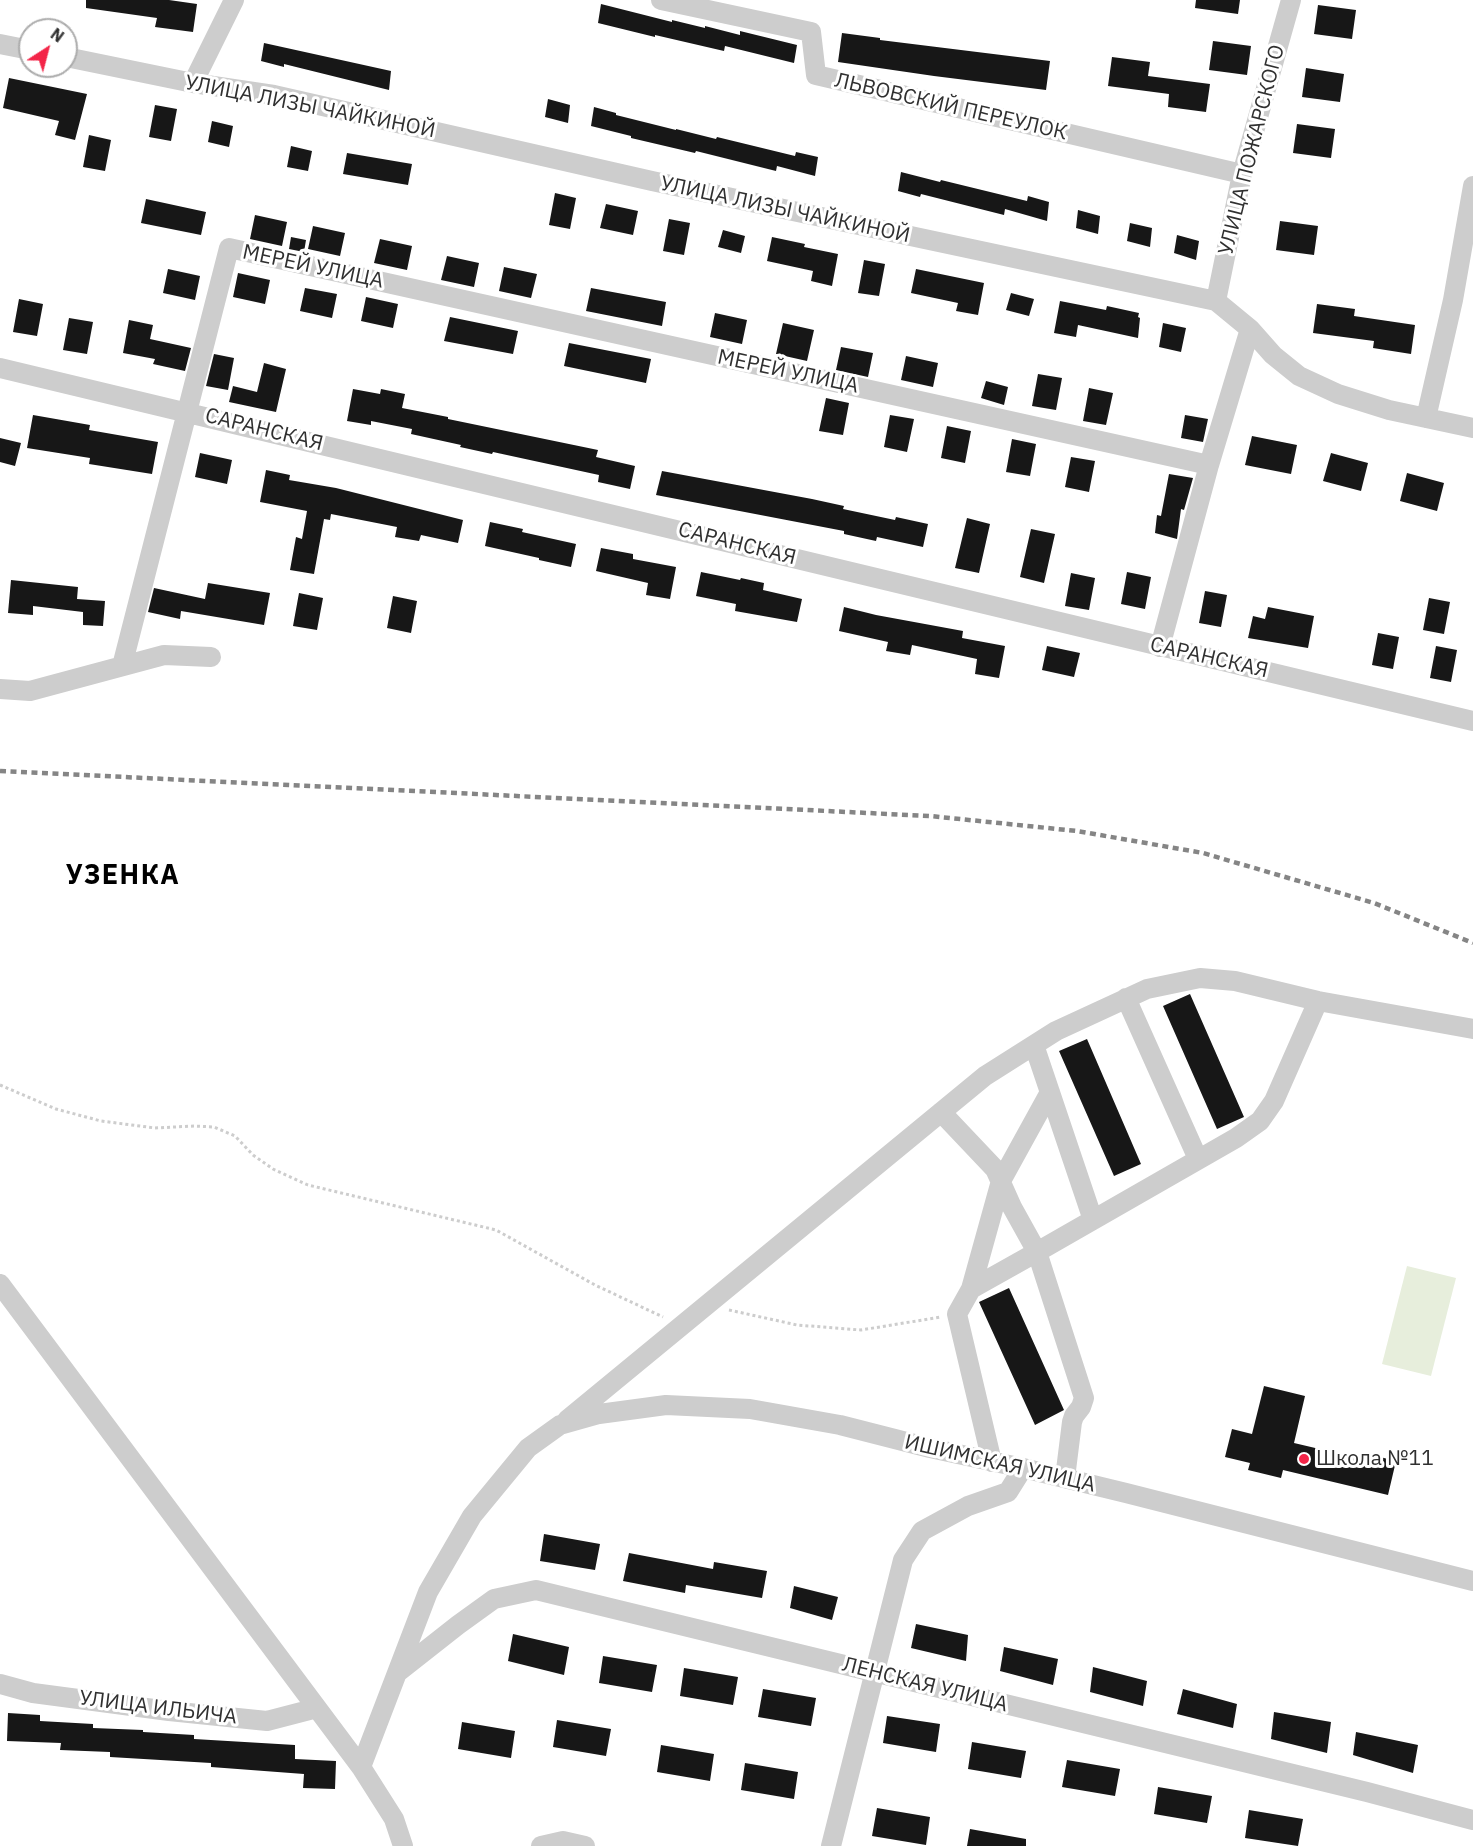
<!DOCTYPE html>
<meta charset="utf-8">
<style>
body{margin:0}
#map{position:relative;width:1473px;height:1846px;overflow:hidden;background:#fff;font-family:"IBM Plex Sans",sans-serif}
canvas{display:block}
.north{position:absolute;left:18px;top:18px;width:60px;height:60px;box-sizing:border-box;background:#fff;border:2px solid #acacac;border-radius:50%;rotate:36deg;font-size:16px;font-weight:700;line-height:24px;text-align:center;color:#303030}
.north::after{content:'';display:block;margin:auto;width:21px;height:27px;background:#f32548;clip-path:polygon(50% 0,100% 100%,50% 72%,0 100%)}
</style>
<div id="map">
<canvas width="1473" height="1846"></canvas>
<div class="north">N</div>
</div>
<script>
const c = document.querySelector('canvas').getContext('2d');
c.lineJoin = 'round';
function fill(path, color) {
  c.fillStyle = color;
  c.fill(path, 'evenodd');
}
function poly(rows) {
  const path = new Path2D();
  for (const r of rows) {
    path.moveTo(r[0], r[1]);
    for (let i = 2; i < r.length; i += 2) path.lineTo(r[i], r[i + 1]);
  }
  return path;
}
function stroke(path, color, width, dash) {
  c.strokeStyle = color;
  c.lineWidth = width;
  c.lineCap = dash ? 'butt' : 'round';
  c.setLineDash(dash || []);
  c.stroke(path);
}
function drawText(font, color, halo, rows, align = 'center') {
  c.font = font + ' "IBM Plex Sans",sans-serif';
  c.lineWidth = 6;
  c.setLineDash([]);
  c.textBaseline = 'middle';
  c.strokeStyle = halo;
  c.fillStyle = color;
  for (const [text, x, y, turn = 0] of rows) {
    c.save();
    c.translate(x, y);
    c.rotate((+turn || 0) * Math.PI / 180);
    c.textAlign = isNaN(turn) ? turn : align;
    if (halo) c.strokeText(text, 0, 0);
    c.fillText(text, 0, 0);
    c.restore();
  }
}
const green = poly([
 [1407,1266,1456,1278,1431,1376,1382,1364]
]);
const building = poly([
 [86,0,169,0,197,4,193,32,155,27,157,18,86,8],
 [1196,0,1240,0,1238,14,1195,8],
 [601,4,672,22,672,20,705,28,705,26,740,35,740,31,797,45,794,63,725,46,724,51,655,35,655,37,598,23],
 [1318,5,1356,10,1352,39,1314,34],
 [842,33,880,38,880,40,1050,61,1046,90,934,76,838,62],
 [1213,41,1251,46,1247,75,1209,70],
 [264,43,391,71,389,90,284,64,284,67,261,61],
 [1112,57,1150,62,1148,76,1210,84,1206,112,1168,107,1169,94,1108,86],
 [1306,68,1344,74,1340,102,1302,97],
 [9,78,87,94,75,140,55,135,59,121,3,108],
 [548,99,570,105,568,123,545,117],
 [155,105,177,109,171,141,149,137],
 [594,107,616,113,616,115,676,130,676,129,716,139,717,137,795,156,796,152,818,157,815,176,777,166,776,171,696,151,695,153,631,138,631,136,591,126],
 [212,121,233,126,229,147,208,142],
 [1297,124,1335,129,1331,158,1293,153],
 [89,135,111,140,105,171,83,167],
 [291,146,312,151,308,171,287,167],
 [347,153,412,164,408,185,343,174],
 [901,172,940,182,941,180,1027,201,1028,196,1049,202,1047,221,1005,209,1004,215,921,194,920,197,898,191],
 [555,193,576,198,570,229,549,225],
 [146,199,206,212,201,235,141,223],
 [606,204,638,211,633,235,600,228],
 [1078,210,1100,216,1098,234,1076,228],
 [255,215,287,222,282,246,250,239],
 [669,219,690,223,684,255,663,251],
 [1280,221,1318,226,1314,255,1276,250],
 [1130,223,1152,228,1150,247,1127,241],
 [313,226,345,233,340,256,308,249],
 [723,230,745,236,741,253,718,247],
 [1177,235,1199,241,1196,260,1174,253],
 [291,237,306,240,304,252,289,249],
 [772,237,805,244,804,247,838,254,832,286,811,281,813,271,767,261],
 [380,239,412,246,407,270,374,263],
 [447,256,479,263,474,287,441,280],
 [864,260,885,264,879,296,858,293],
 [504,267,537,274,531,298,499,291],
 [168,269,200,276,195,300,163,293],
 [916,269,984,283,978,315,956,311,958,303,911,293],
 [238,273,270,280,265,304,233,297],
 [305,288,337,294,332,318,300,311],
 [591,288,666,302,662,326,586,311],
 [1011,293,1034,299,1029,316,1006,310],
 [366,297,398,304,393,328,361,321],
 [19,299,43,304,37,336,13,332],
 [1060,301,1106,310,1107,306,1139,313,1138,317,1140,318,1138,338,1078,325,1076,337,1054,333],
 [1317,304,1355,309,1354,316,1415,325,1411,354,1373,348,1374,341,1313,333],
 [715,313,747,320,742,344,710,337],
 [450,317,518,331,513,354,444,341],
 [69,318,93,322,87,354,63,350],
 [129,320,153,325,150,339,191,348,185,371,153,364,155,359,123,353],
 [783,323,814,330,807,361,776,354],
 [1163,323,1186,328,1181,352,1159,347],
 [569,343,651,359,646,383,564,366],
 [841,347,873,353,868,377,836,370],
 [214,354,234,358,228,390,206,386],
 [906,356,938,363,933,387,901,380],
 [264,363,286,369,276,412,229,402,233,386,257,392],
 [1038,374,1062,378,1056,410,1032,406],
 [986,381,1008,387,1004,405,981,398],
 [1089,388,1113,393,1106,425,1083,421],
 [353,389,380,394,381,389,405,394,402,408,448,417,448,419,598,450,596,457,635,466,630,489,598,482,599,475,493,452,492,454,460,447,461,445,411,434,412,429,371,421,371,425,347,421],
 [826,398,849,403,843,435,819,431],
 [33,415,90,425,89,430,158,442,152,474,89,464,90,458,27,448],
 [890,415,914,419,907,452,884,447],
 [1185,415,1208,419,1203,442,1181,438],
 [947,426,971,431,965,463,941,458],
 [1252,436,1297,445,1291,474,1245,465],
 [0,438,21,443,15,466,0,462],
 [1012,439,1036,444,1030,476,1006,472],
 [200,453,232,460,227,484,195,477],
 [1331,453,1368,463,1361,491,1323,481],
 [1071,457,1095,461,1089,492,1065,487],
 [266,470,290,475,289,480,336,488,463,520,458,543,421,535,419,541,395,537,397,527,331,514,330,520,324,519,314,574,290,570,296,537,302,539,307,511,260,502],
 [662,471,812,499,844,506,843,509,895,520,896,517,928,524,923,547,877,537,876,541,844,534,844,531,656,495],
 [1407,473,1444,483,1437,511,1400,501],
 [1169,474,1193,478,1184,510,1181,509,1177,539,1155,533,1157,515,1161,516],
 [967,518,990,524,979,573,955,568],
 [490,522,523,529,522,532,576,544,571,567,539,560,539,558,485,546],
 [1031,529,1055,534,1044,583,1020,577],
 [601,548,633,554,633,559,676,567,670,599,646,595,648,583,596,571],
 [701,572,740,580,741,578,764,583,763,590,802,599,797,622,735,611,736,604,696,596],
 [1127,572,1151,577,1145,609,1121,604],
 [1071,573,1095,578,1089,610,1065,606],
 [11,580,78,587,77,599,105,601,103,626,83,625,83,612,33,606,33,615,8,613],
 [208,583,270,593,264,625,181,611,180,619,148,612,154,588,205,599],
 [1205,591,1227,595,1221,627,1199,623],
 [299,593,323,598,317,630,293,626],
 [393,596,417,601,411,633,387,628],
 [1429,598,1450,602,1444,634,1423,630],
 [844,607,876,615,963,631,962,638,1005,646,999,678,975,674,977,659,912,645,910,655,886,651,888,642,839,631],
 [1268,607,1314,616,1308,648,1248,638,1253,616,1265,619],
 [1378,633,1399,637,1393,669,1372,665],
 [1047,646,1080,653,1074,677,1042,670],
 [1436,646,1457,650,1451,682,1430,678],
 [1190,994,1244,1117,1217,1129,1163,1006],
 [1087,1039,1141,1164,1114,1176,1059,1051],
 [1009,1288,1064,1410,1035,1425,979,1302],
 [1264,1386,1305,1396,1294,1443,1362,1459,1364,1453,1396,1461,1388,1495,1283,1470,1281,1478,1248,1470,1250,1463,1225,1457,1232,1429,1252,1434],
 [544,1534,600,1544,595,1570,540,1561],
 [629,1553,713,1569,714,1562,767,1571,762,1598,686,1585,685,1593,623,1581],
 [794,1586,838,1597,832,1620,790,1608],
 [916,1624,968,1635,966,1661,911,1648],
 [513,1634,569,1647,564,1675,508,1661],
 [1004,1647,1058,1659,1053,1685,1000,1671],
 [603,1656,657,1665,652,1692,599,1683],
 [1093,1667,1147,1681,1143,1706,1090,1692],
 [684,1668,738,1677,733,1705,680,1696],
 [763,1689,816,1698,811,1726,758,1717],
 [1183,1689,1237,1704,1233,1728,1177,1714],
 [1274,1712,1331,1722,1327,1753,1271,1739],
 [8,1713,40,1715,40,1721,93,1724,93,1728,143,1730,143,1732,194,1735,194,1739,295,1745,295,1759,336,1761,335,1789,303,1788,304,1774,211,1767,211,1763,110,1757,110,1752,60,1750,61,1743,7,1741],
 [887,1716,940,1724,936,1752,883,1743],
 [557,1720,611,1729,606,1756,553,1747],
 [462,1722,515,1731,511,1758,458,1749],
 [1356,1732,1418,1745,1413,1773,1353,1755],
 [972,1742,1026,1751,1021,1778,968,1769],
 [661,1745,714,1754,710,1781,657,1772],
 [1067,1760,1120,1769,1115,1796,1062,1787],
 [745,1763,798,1772,794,1799,741,1790],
 [1158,1787,1212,1796,1207,1823,1154,1814],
 [877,1808,930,1817,926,1845,872,1836],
 [1249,1810,1303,1819,1298,1846,1245,1838],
 [970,1829,1026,1839,1026,1846,967,1846]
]);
const path = poly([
 [0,1085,56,1109,101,1121,155,1128,194,1126,214,1127,235,1136,253,1155,273,1169,308,1185,496,1230,595,1285,663,1317],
 [729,1310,797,1325,861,1330,941,1317]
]);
const minor = poly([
 [661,0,811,32,816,75,1242,174],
 [0,44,30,50],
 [66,57,193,83,274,95,652,181,1216,301,1250,329,1273,355,1299,376,1338,394,1389,410,1473,428],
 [193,83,234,0],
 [1216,301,1242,174,1291,0],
 [0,368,1473,721],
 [1426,418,1453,300,1473,186],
 [1160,647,1209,465],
 [122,666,229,248,1209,465,1250,329],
 [0,689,30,691,164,655,211,657],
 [1126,998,1198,1159],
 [1034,1045,1093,1220],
 [941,1112,995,1169,1012,1207,1037,1252,971,1289,957,1314,992,1462],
 [0,1284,361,1767,394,1819,403,1846],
 [971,1289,1001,1181,1050,1092],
 [567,1420,985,1076,1056,1031,1147,989,1200,978,1235,981,1318,1001,1473,1029],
 [1065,1478,1072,1422,1074,1416,1081,1407,1084,1398,1037,1252,1236,1138,1260,1121,1274,1101,1318,1001],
 [397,1673,458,1625,494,1599,536,1590,1367,1792,1473,1820],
 [0,1684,33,1693,169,1711,267,1721,317,1708],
 [361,1767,428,1592,472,1516,528,1448,560,1425,599,1414,666,1405,750,1409,840,1425,930,1448,1023,1468,1126,1493,1473,1581],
 [541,1846,563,1841,585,1846],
 [831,1846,903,1560,922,1531,968,1506,1008,1492,1023,1468]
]);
const rail = poly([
 [0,771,930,816,1077,831,1203,853,1374,903,1473,943]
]);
const markers = [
 [1304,1459,6,"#f32548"]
];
const streetNames = [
 ["УЛИЦА ЛИЗЫ ЧАЙКИНОЙ",310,107,11],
 ["ЛЬВОВСКИЙ ПЕРЕУЛОК",951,107,13],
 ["УЛИЦА ПОЖАРСКОГО",1252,150,-76],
 ["УЛИЦА ЛИЗЫ ЧАЙКИНОЙ",785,210,12],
 ["МЕРЕЙ УЛИЦА",313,267,12],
 ["МЕРЕЙ УЛИЦА",788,372,12],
 ["САРАНСКАЯ",264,430,14],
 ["САРАНСКАЯ",737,544,14],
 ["САРАНСКАЯ",1209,658,13],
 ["ИШИМСКАЯ УЛИЦА",1000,1464,13],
 ["ЛЕНСКАЯ УЛИЦА",925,1685,14],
 ["УЛИЦА ИЛЬИЧА",158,1708,7]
];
const poiNames = [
 ["Школа №11",1316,1459]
];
const districtNames = [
 ["УЗЕНКА",123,876]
];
fill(green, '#e7eedc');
fill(building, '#171717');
stroke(path, '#cdcdcd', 3, [3, 3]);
stroke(minor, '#cdcdcd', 20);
stroke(rail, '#858585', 4.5, [6, 4.5]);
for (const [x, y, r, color] of markers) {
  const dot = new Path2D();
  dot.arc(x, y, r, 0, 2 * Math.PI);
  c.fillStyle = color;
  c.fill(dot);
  stroke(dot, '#fff', 2);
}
drawText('21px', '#303030', '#fff', streetNames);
drawText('21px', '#303030', '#fff', poiNames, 'left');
c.letterSpacing = '1.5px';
drawText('bold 27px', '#000', '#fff', districtNames);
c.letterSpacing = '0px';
</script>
